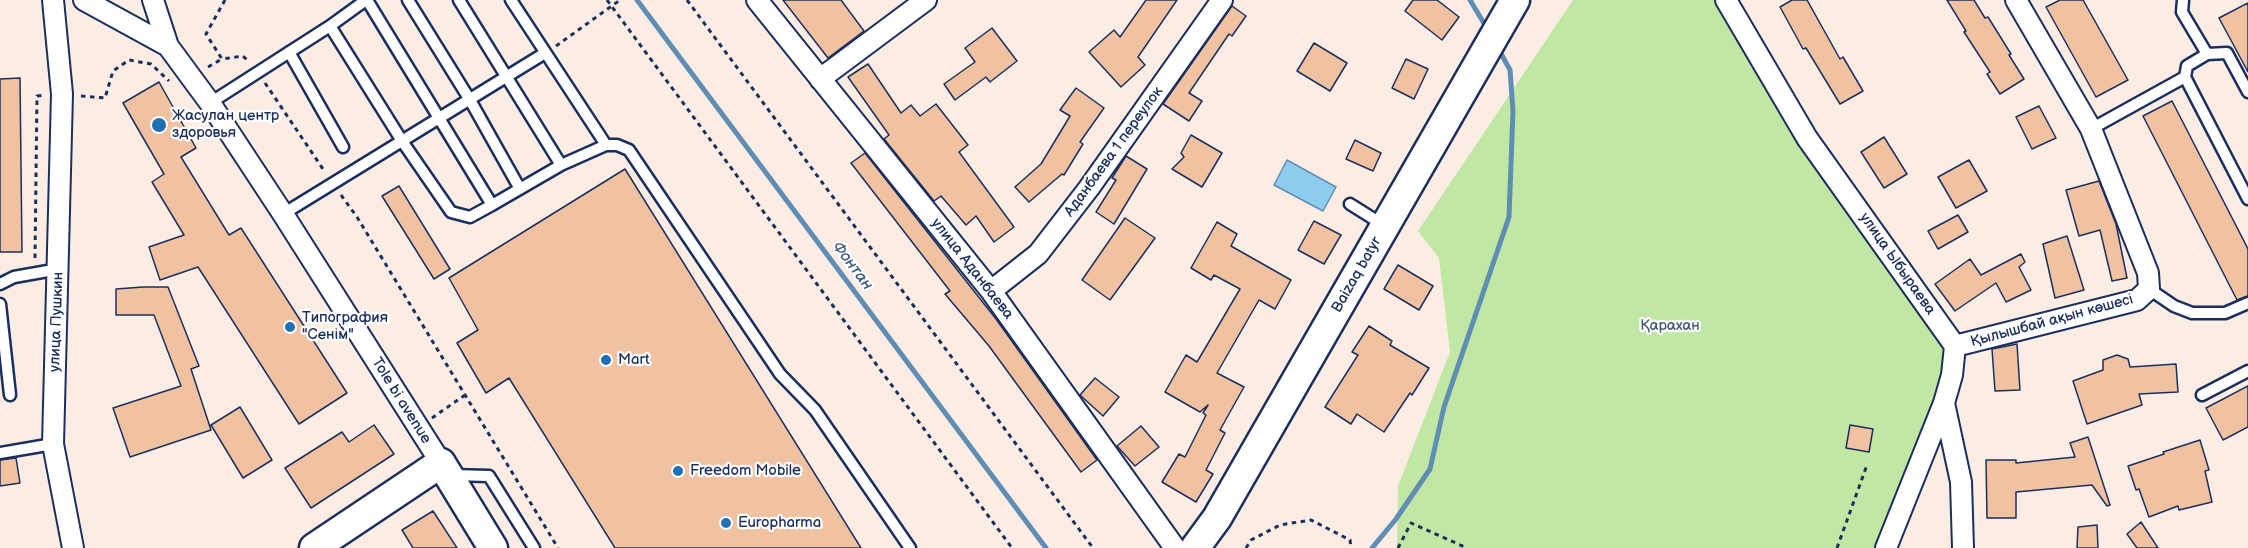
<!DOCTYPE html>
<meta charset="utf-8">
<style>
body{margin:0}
canvas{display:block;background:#fbede3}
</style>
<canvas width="2248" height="548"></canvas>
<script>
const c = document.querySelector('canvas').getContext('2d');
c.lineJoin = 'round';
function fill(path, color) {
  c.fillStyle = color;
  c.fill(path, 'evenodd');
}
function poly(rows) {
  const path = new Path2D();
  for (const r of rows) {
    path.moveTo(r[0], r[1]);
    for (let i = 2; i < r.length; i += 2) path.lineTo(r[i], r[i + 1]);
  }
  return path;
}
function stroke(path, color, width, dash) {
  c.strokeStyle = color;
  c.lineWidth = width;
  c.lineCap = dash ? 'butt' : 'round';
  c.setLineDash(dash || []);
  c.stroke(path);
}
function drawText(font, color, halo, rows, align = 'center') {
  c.font = font + ' "Balsamiq Sans",sans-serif';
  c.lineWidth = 4.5;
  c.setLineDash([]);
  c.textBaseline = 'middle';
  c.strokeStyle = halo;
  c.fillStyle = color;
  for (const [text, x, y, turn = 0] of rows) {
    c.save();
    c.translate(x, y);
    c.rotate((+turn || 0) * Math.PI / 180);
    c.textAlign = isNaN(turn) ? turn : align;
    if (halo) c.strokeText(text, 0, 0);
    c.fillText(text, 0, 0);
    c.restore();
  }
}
const green = poly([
 [1573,0,1728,0,1954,359,1876,548,1397,548,1398,486,1450,352,1439,258,1418,231]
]);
const water = poly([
 [1287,160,1336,187,1323,211,1274,185,1287,160]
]);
const stream = poly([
 [637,0,1046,548],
 [1470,0,1488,30],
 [1372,548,1396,519,1430,469,1444,407,1509,217,1513,111,1510,70,1498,48]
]);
const building = poly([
 [783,0,841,0,864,31,828,58,783,0],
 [1146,0,1177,0,1138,57,1145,65,1121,87,1089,52,1114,30,1120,37,1146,0],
 [1413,0,1437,0,1459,17,1442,40,1405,11,1413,0],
 [1792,0,1807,0,1840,59,1843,57,1863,91,1840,104,1806,48,1803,49,1780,7,1792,0],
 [1947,0,1974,0,1985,18,1988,17,2011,54,2009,55,2024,79,2000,94,1987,74,1990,72,1964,32,1966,31,1947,0],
 [2060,0,2083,0,2128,80,2096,97,2046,7,2060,0],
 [2248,3,2248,72,2219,18,2248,3],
 [1232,6,1246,16,1232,36,1229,34,1189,93,1202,101,1189,121,1163,104,1232,6],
 [992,28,1017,61,990,82,986,77,955,100,944,84,975,62,965,48,992,28],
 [1314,43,1347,63,1330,91,1297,71,1314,43],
 [1406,59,1428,69,1414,99,1392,88,1406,59],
 [868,64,901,113,911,105,920,116,936,104,968,145,959,152,1014,227,994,242,976,216,966,225,941,196,934,201,884,139,889,135,848,77,868,64],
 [20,78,22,252,0,252,0,79,20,78],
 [159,82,196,148,181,157,229,235,241,228,347,393,299,424,198,267,160,280,149,247,184,235,152,182,164,174,123,103,159,82],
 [1076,88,1104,108,1080,142,1083,144,1064,175,1062,174,1029,202,1015,187,1041,164,1070,116,1060,110,1076,88],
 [2172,101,2248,249,2248,296,2237,300,2143,116,2172,101],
 [2039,106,2056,138,2032,149,2016,117,2039,106],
 [1191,135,1222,153,1202,187,1172,169,1184,157,1181,153,1191,135],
 [1884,137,1907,174,1884,188,1861,152,1884,137],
 [1355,140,1381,153,1373,171,1346,159,1355,140],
 [865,153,996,319,1097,460,1081,472,989,346,945,294,950,291,851,163,865,153],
 [1126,156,1147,169,1114,224,1096,212,1116,180,1112,178,1126,156],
 [1969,160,1987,191,1956,208,1938,177,1969,160],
 [625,169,861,548,615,548,509,378,486,393,457,343,478,330,449,278,625,169],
 [2099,181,2116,224,2127,278,2112,281,2100,230,2079,236,2066,190,2099,181],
 [399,186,450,269,434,279,382,196,399,186],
 [1958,215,1968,232,1938,249,1928,231,1958,215],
 [1125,218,1155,238,1110,300,1082,280,1125,218],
 [1314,221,1341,235,1324,264,1298,250,1314,221],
 [1217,222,1237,234,1231,246,1291,280,1275,309,1259,300,1217,373,1244,387,1220,430,1225,433,1206,470,1213,474,1196,502,1162,482,1179,454,1185,457,1206,415,1203,413,1208,405,1200,412,1165,392,1186,355,1197,362,1240,289,1214,275,1211,280,1191,268,1217,222],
 [2067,236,2084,290,2055,298,2043,244,2067,236],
 [2021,254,2025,262,2019,267,2031,290,2006,302,1996,283,1955,311,1935,284,1970,259,1981,275,2021,254],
 [1398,265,1433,286,1419,310,1384,289,1398,265],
 [143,287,168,287,199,366,191,369,211,430,130,457,113,408,181,386,154,315,116,315,116,289,143,287],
 [1369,326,1392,341,1390,345,1429,368,1412,395,1410,393,1384,432,1357,414,1351,424,1325,407,1358,355,1352,352,1369,326],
 [2017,344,2020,390,1995,391,1992,349,2017,344],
 [2117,355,2128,359,2130,367,2176,364,2178,392,2139,394,2142,405,2087,424,2073,381,2103,370,2103,360,2117,355],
 [1095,378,1119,397,1103,416,1080,395,1095,378],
 [2248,386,2248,427,2223,440,2206,408,2248,386],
 [240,407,272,460,243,478,211,425,240,407],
 [374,425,394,454,311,508,285,468,342,432,349,442,374,425],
 [1850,425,1873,429,1869,452,1846,448,1850,425],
 [1141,426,1159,447,1135,466,1117,446,1141,426],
 [2088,437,2110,505,2107,506,2092,485,2016,492,2016,518,1987,518,1986,460,2016,460,2016,463,2075,457,2070,443,2088,437],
 [2200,440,2209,470,2205,471,2212,502,2179,510,2178,506,2149,517,2139,489,2136,490,2128,466,2164,454,2163,452,2200,440],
 [16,458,20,483,0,486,0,460,16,458],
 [433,511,457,548,413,548,402,530,433,511],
 [2141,522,2158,548,2137,548,2127,534,2141,522],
 [2097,525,2098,548,2077,548,2078,527,2097,525]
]);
const path = poly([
 [225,0,206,34,222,59,243,56,248,61],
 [607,0,1012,548],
 [687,0,1093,548],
 [556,46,620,0],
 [208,67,222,59],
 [265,83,325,172],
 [81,96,105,98,113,71,129,60,151,64,169,81],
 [341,195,357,217,558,548],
 [35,258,37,96,45,95],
 [432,418,465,395],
 [1246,548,1251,540,1280,525,1311,520,1350,540,1351,548],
 [1398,548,1411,523,1467,548],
 [1837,548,1867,465]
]);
const lane = poly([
 [366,0,330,26,402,141,451,212,470,217,492,205],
 [367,0,492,205,561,165,606,145,617,145,629,150,780,374,815,410,910,548],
 [408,0,470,100,520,189],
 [459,0,561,165],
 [511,0,606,145],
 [2183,0,2182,12,2207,54],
 [289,52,343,147],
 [2248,92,2227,53,2207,54,2187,66,2185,77,2248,199],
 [210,103,330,26],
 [2091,129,2185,77],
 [1350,204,1385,226],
 [283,214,545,53],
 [0,284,14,277,59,269],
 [2149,289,2174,306,2192,313,2225,313,2248,303],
 [0,304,10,395],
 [2202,395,2248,371],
 [0,453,53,444],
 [451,475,489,476,534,548]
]);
const street = poly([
 [53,0,62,94,53,444,73,548],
 [84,0,168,46],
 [153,0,168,46,210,103,283,214,441,463],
 [757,0,991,291,1175,548],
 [1726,0,1807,138,1955,346,1952,375,1944,403,1886,548],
 [820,79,926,0],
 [991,291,1038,254,1089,188,1222,0],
 [1955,346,2137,300,2149,289,2148,273,2091,129,2016,0],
 [1944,403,1961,482,1963,548]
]);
const secondary = poly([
 [314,548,441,463,493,548],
 [1195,548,1217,518,1515,0]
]);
const markers = [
 [159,125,8,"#1f6fb2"],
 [290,327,6,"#1f6fb2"],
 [606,360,6,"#1f6fb2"],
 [678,471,6,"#1f6fb2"],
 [726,523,6,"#1f6fb2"]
];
const poiNames = [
 ["Жасулан центр",172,116],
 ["здоровья",172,133],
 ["Типография",302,318],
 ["\"Сенім\"",302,335],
 ["Mart",618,360],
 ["Freedom Mobile",690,471],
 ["Europharma",738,523]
];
const streetNames = [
 ["Аданбаева 1 переулок",1114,152,-54],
 ["улица Ыбыраева",1897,264,55],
 ["улица Аданбаева",972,269,52],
 ["Baizaq batyr",1357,275,-60],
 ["Қылышбай ақын көшесі",2052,321,-15],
 ["улица Пушкин",57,322,-88],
 ["Tole bi avenue",401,401,58]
];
const parkNames = [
 ["Қарахан",1670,326]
];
const waterNames = [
 ["Фонтан",852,266,53]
];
fill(green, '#c0e8a4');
fill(water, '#8eccee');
stroke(water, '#608db4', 1.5);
stroke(stream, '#608db4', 5);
fill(building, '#f1c2a1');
stroke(building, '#1b2f5e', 1.5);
stroke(lane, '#1b2f5e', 15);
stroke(street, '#1b2f5e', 24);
stroke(secondary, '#1b2f5e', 33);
stroke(path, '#1b2f5e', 3, [4.5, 4.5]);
stroke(lane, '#fff', 10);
stroke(street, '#fff', 20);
stroke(secondary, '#fff', 28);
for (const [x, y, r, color] of markers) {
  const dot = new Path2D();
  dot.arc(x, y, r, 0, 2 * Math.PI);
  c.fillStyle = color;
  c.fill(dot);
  stroke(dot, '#fff', 2);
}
drawText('15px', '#1b2f5e', '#fff', poiNames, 'left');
drawText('15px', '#1b2f5e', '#fff', streetNames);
drawText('15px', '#445d70', '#fff', parkNames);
drawText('italic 16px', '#3e5e89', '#fff', waterNames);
</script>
